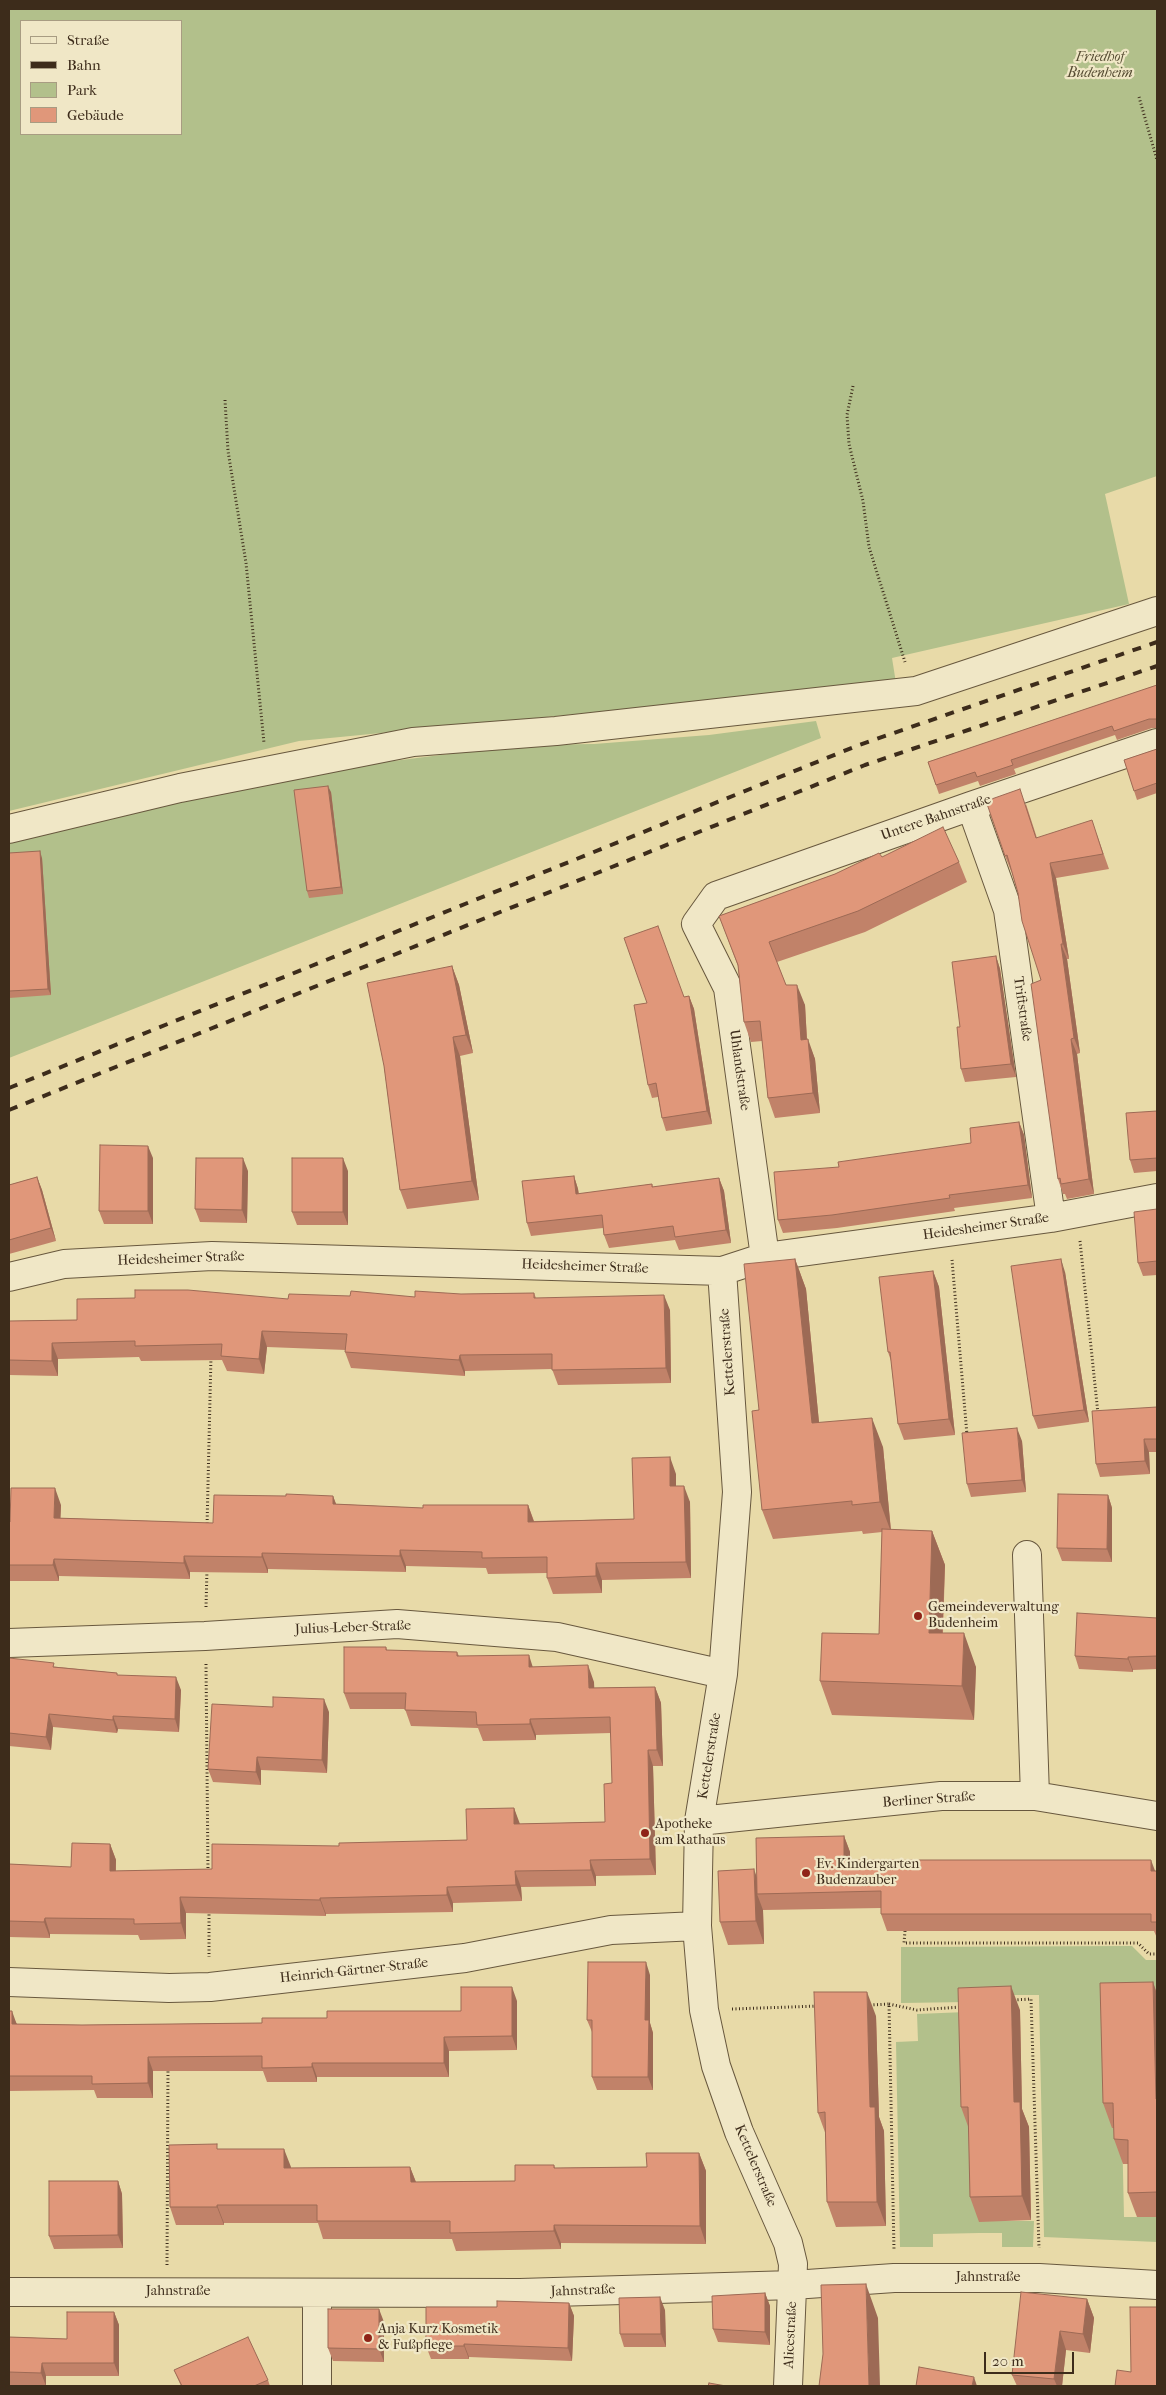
<!DOCTYPE html>
<meta charset="utf-8">
<style>
body{margin:0}
#map{position:relative;width:1166px;height:2395px;overflow:hidden;background:#e8daa8;font-family:"IM FELL French Canon",serif}
canvas{display:block}
.frame{position:absolute;inset:0;border:10px solid #3d2c1b;pointer-events:none}
.legend{position:absolute;left:20px;top:20px;width:162px;height:115px;box-sizing:border-box;background:#f0e7c6;border:1px solid #a89c82;margin:0;padding:6px 9px;list-style:none;font-size:15px;color:#3d2c1b}
.legend li{display:flex;align-items:center;gap:10px;height:25px}
.legend b{width:25px;border:1px solid #a89c82}
.scale{position:absolute;left:984px;top:2352px;width:90px;height:22px;box-sizing:border-box;border:2px solid #3d2c1b;border-top:0;padding-left:6px;font-size:15px;line-height:18px;white-space:nowrap;color:#3d2c1b;-webkit-text-stroke:4px #f0e7c6;paint-order:stroke}
</style>
<div id="map">
<canvas width="1166" height="2395"></canvas>
<div class="frame"></div>
<ul class="legend">
<li><b style="height:6px;background:#f0e7c6"></b>Straße</li>
<li><b style="height:6px;background:#3d2c1b"></b>Bahn</li>
<li><b style="height:14px;background:#b2c08b"></b>Park</li>
<li><b style="height:14px;background:#e0977a"></b>Gebäude</li>
</ul>
<div class="scale">20 m</div>
</div>
<script>
const c = document.querySelector('canvas').getContext('2d');
c.lineJoin = 'round';
function fill(path, color) {
  c.fillStyle = color;
  c.fill(path, 'evenodd');
}
function poly(rows) {
  const path = new Path2D();
  for (const r of rows) {
    path.moveTo(r[0], r[1]);
    for (let i = 2; i < r.length; i += 2) path.lineTo(r[i], r[i + 1]);
  }
  return path;
}
function stroke(path, color, width, dash) {
  c.strokeStyle = color;
  c.lineWidth = width;
  c.lineCap = dash ? 'butt' : 'round';
  c.setLineDash(dash || []);
  c.stroke(path);
}
function drawText(font, color, halo, rows, align = 'center') {
  c.font = font + ' "IM FELL French Canon",serif';
  c.lineWidth = 4.5;
  c.setLineDash([]);
  c.textBaseline = 'middle';
  c.strokeStyle = halo;
  c.fillStyle = color;
  for (const [text, x, y, turn = 0] of rows) {
    c.save();
    c.translate(x, y);
    c.rotate((+turn || 0) * Math.PI / 180);
    c.textAlign = isNaN(turn) ? turn : align;
    if (halo) c.strokeText(text, 0, 0);
    c.fillText(text, 0, 0);
    c.restore();
  }
}
const green = poly([
 [9,9,1157,9,1157,476,1105,494,1129,604,892,658,896,683,299,741,9,811],
 [21,21,181,21,181,134,21,134],
 [816,721,821,738,9,1058,9,837,362,765,519,745,594,744,709,735],
 [1132,1946,1146,1960,1157,1960,1157,2007,1112,2127,1122,2128,1124,2217,1157,2217,1157,2242,1044,2237,1039,1995,982,1995,968,2002,901,2003,901,1947],
 [966,2012,979,2221,1034,2221,1033,2247,1002,2247,1002,2233,979,2233,933,2234,933,2247,900,2247,896,2042,918,2041,917,2014]
]);
const path = poly([
 [1139,97,1157,160],
 [853,386,847,415,849,444,863,501,869,547,905,662],
 [225,400,228,451,246,563,264,743],
 [1080,1241,1098,1414],
 [952,1260,967,1435],
 [207,1527,211,1356],
 [206,1607,207,1569],
 [206,1664,208,1872],
 [209,1911,209,1957],
 [905,1931,904,1943,1138,1943,1149,1954,1157,1954],
 [1014,2000,1031,1999,1039,2248],
 [889,2004,917,2010,961,2007],
 [870,2005,889,2004,894,2250],
 [732,2009,818,2006],
 [167,2265,168,2068]
]);
const minor = poly([
 [971,806,1008,910,1051,1218],
 [9,829,180,788,413,742,556,731,916,691,1157,611],
 [765,1257,728,988,696,924,716,896,971,806,1157,743],
 [722,1271,737,1492,723,1674,699,1821,697,1926,704,2010,716,2066,739,2132,788,2243,793,2264,788,2386],
 [9,1277,64,1264,212,1256,722,1271,765,1257,1051,1218,1157,1198],
 [1027,1555,1035,1796],
 [9,1643,205,1636,397,1624,557,1637,723,1674],
 [699,1821,941,1796,1035,1796,1157,1816],
 [9,1982,169,1988,210,1987,465,1958,611,1930,697,1926],
 [9,2292,520,2293,793,2285,894,2278,1039,2278,1157,2285],
 [317,2293,317,2386]
]);
const rail = poly([
 [9,1088,859,745,1157,642],
 [9,1110,865,765,1157,666]
]);
const wall = poly([
 [1157,685,1157,728,1152,728,1117,740,1115,735,1014,769,1016,774,980,786,978,781,939,794,928,762],
 [1157,749,1157,793,1137,800,1124,760],
 [331,792,343,894,309,898,307,891],
 [1026,804,1037,838,1097,835,1109,869,1056,878,1069,959,1067,959,1080,1053,1077,1054,1094,1194,1067,1199,1065,1194,1063,1194,1058,1179,1041,980,1018,893,1011,870,1011,871,1005,856],
 [9,853,42,858,51,995,9,998],
 [882,857,959,862,967,882,865,932,777,962,786,985,805,1005,807,1039,815,1059,820,1113,775,1118,768,1098,762,1041,751,1042,744,1022,738,966,719,916],
 [996,956,1000,969,1016,1077,965,1082,961,1069,960,1027],
 [452,966,459,985,473,1053,460,1056,479,1200,407,1209,400,1190,384,1066],
 [689,996,694,1009,712,1124,666,1131,662,1118,658,1097,652,1098,648,1085,684,997],
 [1157,1111,1157,1171,1134,1173,1130,1160],
 [1019,1122,1024,1135,1032,1198,954,1208,955,1211,837,1228,783,1233,778,1220,839,1167,971,1143],
 [153,1158,153,1224,104,1224,99,1211],
 [248,1171,247,1223,200,1222,195,1209],
 [348,1171,348,1225,297,1225,292,1212],
 [574,1176,578,1189,579,1194,652,1184,653,1187,719,1178,724,1191,731,1243,679,1250,675,1240,609,1248,604,1235,603,1228,531,1236,527,1223],
 [37,1177,42,1190,56,1241,9,1254,9,1185],
 [1157,1209,1157,1275,1143,1276,1138,1263],
 [795,1259,806,1289,819,1423,883,1447,891,1530,932,1531,945,1565,943,1633,976,1667,974,1720,832,1715,820,1681,879,1634,882,1532,863,1534,862,1531,773,1539,762,1510,759,1410],
 [933,1271,939,1287,955,1435,904,1440,898,1424,891,1361,888,1352],
 [1065,1272,1089,1422,1038,1429,1033,1416],
 [534,1293,536,1298,670,1310,671,1383,558,1385,552,1369,465,1371,465,1376,351,1368,345,1352,346,1350,267,1347,264,1374,227,1371,222,1360,141,1361,139,1357,58,1359,58,1376,9,1375,9,1321,77,1320,288,1299,350,1296,415,1297,461,1294],
 [1157,1407,1157,1452,1149,1452,1150,1474,1100,1477,1096,1464],
 [1022,1441,1026,1492,971,1497,967,1484],
 [676,1474,676,1486,690,1502,691,1578,602,1580,602,1593,553,1594,547,1578,547,1573,488,1574,486,1568,406,1566,406,1572,268,1569,268,1573,190,1572,190,1579,59,1576,59,1581,9,1581,9,1522,61,1505,60,1518,213,1523,286,1496,333,1496,336,1504,423,1508,528,1505,534,1521,634,1519],
 [1108,1495,1112,1508,1112,1562,1062,1561,1057,1548],
 [1157,1618,1157,1669,1133,1670,1133,1672,1079,1669,1075,1656],
 [386,1647,387,1650,457,1652,459,1656,533,1667,594,1682,594,1688,655,1687,661,1703,663,1766,653,1766,656,1875,596,1876,596,1886,521,1887,522,1901,453,1903,453,1912,326,1914,326,1916,186,1913,186,1939,140,1940,138,1935,50,1934,50,1938,9,1937,9,1864,71,1867,110,1844,116,1860,116,1871,212,1869,339,1846,467,1840,514,1808,519,1824,605,1822,612,1783,611,1733,536,1735,536,1740,483,1741,478,1728,411,1726,405,1709,350,1709,344,1693],
 [9,1662,117,1673,117,1675,181,1690,179,1732,118,1729,117,1733,53,1727,51,1750,9,1746],
 [329,1712,327,1773,261,1770,261,1785,213,1782,208,1769],
 [844,1836,850,1852,850,1860,1157,1871,1157,1938,1154,1931,887,1931,881,1914,881,1908,763,1910,764,1944,728,1945,720,1922,757,1877],
 [650,1975,650,2023,653,2033,653,2090,597,2090,592,2077,592,2032,587,2020],
 [1153,1982,1157,1994,1157,2217,1137,2217,1128,2193,1128,2164,1123,2164,1114,2139,1114,2128,1112,2128,1103,2103],
 [517,2001,517,2050,449,2051,449,2077,317,2077,317,2082,267,2082,263,2071,153,2071,153,2098,97,2098,94,2090,9,2091,9,2011,17,2024,82,2025,262,2023,327,2018,461,2011],
 [1020,2010,1022,2109,1029,2127,1031,2220,979,2222,970,2197,969,2129,961,2107],
 [876,2016,879,2117,884,2131,886,2226,836,2227,827,2202,826,2135,818,2113],
 [218,2149,291,2168,410,2167,416,2182,515,2181,554,2165,555,2168,647,2167,699,2153,706,2171,706,2244,561,2243,561,2249,456,2251,452,2239,323,2239,318,2223,224,2223,224,2225,176,2225,170,2207],
 [118,2181,122,2194,123,2248,54,2249,49,2236],
 [765,2293,770,2306,770,2345,718,2342,713,2329],
 [1087,2299,1094,2318,1090,2353,1066,2350,1062,2386,1017,2386,1012,2375],
 [569,2303,574,2316,572,2361,469,2357,469,2359,431,2359,426,2346,497,2307],
 [665,2310,666,2347,624,2347,620,2334],
 [114,2312,119,2325,119,2376,46,2376,46,2386,9,2385,9,2337,67,2339],
 [384,2322,384,2362,333,2361,328,2348],
 [174,2370,268,2380,270,2386,181,2386]
]);
const shadedWall = poly([
 [328,786,331,792,343,894,341,887],
 [40,851,42,858,51,995,48,989],
 [1050,863,1056,878,1069,959,1063,944],
 [1061,944,1067,959,1080,1053,1074,1038],
 [996,956,1000,969,1016,1077,1011,1064],
 [452,966,459,985,473,1053,466,1035],
 [797,985,805,1005,808,1060,801,1040],
 [689,996,694,1009,712,1124,707,1111],
 [453,1037,460,1056,479,1200,472,1181],
 [808,1039,815,1059,820,1113,813,1093],
 [1071,1039,1077,1054,1094,1194,1089,1179],
 [1019,1122,1024,1135,1032,1198,1028,1185],
 [148,1146,153,1158,153,1224,148,1211],
 [243,1158,248,1171,247,1223,242,1210],
 [343,1158,348,1171,348,1225,343,1212],
 [574,1176,578,1189,580,1207,576,1194],
 [37,1177,42,1190,56,1241,51,1228],
 [719,1178,724,1191,731,1243,726,1230],
 [795,1259,806,1289,822,1453,812,1423],
 [1061,1259,1065,1272,1089,1422,1084,1410],
 [933,1271,939,1287,955,1435,949,1419],
 [664,1295,670,1310,671,1383,666,1368],
 [262,1331,267,1347,264,1374,259,1359],
 [52,1343,58,1359,58,1376,52,1361],
 [460,1355,465,1371,465,1376,459,1360],
 [872,1418,883,1447,891,1532,880,1502],
 [1017,1428,1022,1441,1026,1492,1022,1480],
 [1144,1439,1149,1452,1150,1474,1145,1461],
 [670,1457,676,1474,676,1502,670,1486],
 [684,1486,690,1502,691,1578,686,1562],
 [55,1488,61,1505,60,1534,54,1518],
 [1108,1495,1112,1508,1112,1562,1107,1549],
 [333,1496,339,1512,333,1504],
 [528,1505,534,1522,528,1522],
 [932,1531,945,1565,941,1666,929,1633],
 [400,1550,406,1566,406,1572,400,1556],
 [262,1553,268,1569,268,1573,262,1557],
 [184,1556,190,1572,190,1579,184,1563],
 [54,1559,59,1576,59,1581,53,1565],
 [596,1563,602,1580,602,1593,596,1576],
 [964,1633,976,1667,974,1720,962,1686],
 [529,1655,534,1671,529,1667],
 [1128,1657,1133,1670,1133,1672,1128,1659],
 [588,1665,594,1682,595,1704,589,1688],
 [176,1677,181,1690,179,1732,175,1719],
 [655,1687,661,1703,663,1766,657,1750],
 [324,1699,329,1712,327,1773,322,1760],
 [49,1714,53,1727,51,1750,46,1737],
 [113,1716,118,1729,117,1733,113,1720],
 [530,1719,536,1735,536,1740,530,1724],
 [648,1750,653,1766,656,1875,650,1859],
 [257,1757,261,1770,261,1785,256,1772],
 [514,1808,520,1824,514,1824],
 [844,1836,850,1852,850,1876,844,1860],
 [110,1844,116,1860,115,1888,110,1871],
 [590,1860,596,1876,596,1886,591,1870],
 [1151,1860,1157,1876,1151,1871],
 [754,1869,762,1892,757,1894,763,1910,764,1944,756,1921],
 [515,1871,521,1887,522,1901,516,1885],
 [447,1887,453,1903,453,1912,447,1895],
 [180,1897,186,1913,186,1939,181,1923],
 [320,1898,326,1914,326,1916,320,1900],
 [45,1918,50,1934,50,1938,44,1922],
 [646,1962,650,1975,650,2023,653,2033,653,2090,648,2077,645,2020],
 [1153,1982,1157,1994,1157,2103,1156,2099],
 [1011,1986,1020,2010,1022,2109,1029,2127,1031,2220,1022,2196,1014,2102],
 [512,1987,517,2001,517,2050,512,2036],
 [867,1992,876,2016,879,2117,884,2131,886,2226,877,2202,870,2107],
 [12,2011,17,2025,12,2024],
 [444,2037,449,2051,449,2077,444,2063],
 [148,2057,153,2071,153,2098,148,2083],
 [312,2063,317,2077,317,2082,312,2067],
 [284,2149,291,2167,291,2186,284,2168],
 [699,2153,706,2171,706,2244,700,2226],
 [410,2167,417,2185,411,2182],
 [118,2181,122,2194,123,2248,118,2235],
 [217,2205,224,2223,224,2225,217,2207],
 [554,2225,561,2243,561,2249,554,2231],
 [866,2284,878,2318,880,2386,869,2386],
 [765,2293,770,2306,770,2345,765,2332],
 [660,2297,665,2310,666,2347,661,2334],
 [1087,2299,1094,2318,1090,2353,1083,2334],
 [569,2303,574,2316,572,2361,568,2348],
 [379,2309,384,2322,384,2362,379,2349],
 [114,2312,119,2325,119,2376,114,2363],
 [1060,2331,1066,2350,1062,2386,1057,2386,1054,2379],
 [464,2344,469,2357,469,2359,464,2346],
 [42,2363,46,2376,46,2386,41,2373],
 [974,2377,977,2386,972,2386]
]);
const building = poly([
 [1157,685,1157,719,1149,719,1114,731,1112,726,1011,760,1013,765,977,777,975,772,936,785,928,762,1157,685],
 [1157,749,1157,783,1134,791,1124,760,1157,749],
 [328,786,341,887,307,891,294,790,328,786],
 [1020,789,1036,838,1092,820,1103,854,1050,863,1063,944,1061,944,1074,1038,1071,1039,1089,1179,1061,1184,1060,1178,1058,1179,1031,984,1041,980,1022,921,1018,893,1007,855,1005,856,986,801,1020,789],
 [943,827,959,862,858,911,769,942,786,985,797,985,801,1040,808,1039,813,1093,768,1098,760,1021,744,1022,738,965,719,916,835,874,879,853,882,857,943,827],
 [40,851,48,989,9,991,9,853,40,851],
 [658,926,684,997,689,996,707,1111,662,1118,656,1083,648,1085,634,1005,647,1003,624,938,658,926],
 [996,956,1011,1064,961,1069,957,1027,960,1027,952,962,996,956],
 [452,966,466,1035,453,1037,472,1181,400,1190,384,1066,367,983,452,966],
 [1157,1111,1157,1158,1130,1160,1126,1113,1157,1111],
 [1019,1122,1028,1185,949,1195,950,1198,832,1215,778,1220,774,1172,839,1167,838,1162,971,1143,970,1128,1019,1122],
 [100,1145,148,1146,148,1211,99,1211,100,1145],
 [196,1158,243,1158,242,1210,195,1209,196,1158],
 [292,1158,343,1158,343,1212,292,1212,292,1158],
 [574,1176,576,1194,652,1184,652,1187,719,1178,726,1230,675,1237,673,1226,604,1235,602,1215,527,1223,522,1181,574,1176],
 [37,1177,51,1228,9,1240,9,1185,37,1177],
 [1157,1209,1157,1261,1138,1263,1134,1212,1157,1209],
 [795,1259,812,1423,872,1418,880,1502,852,1505,852,1501,762,1510,752,1411,759,1410,744,1264,795,1259],
 [1061,1259,1084,1410,1033,1416,1011,1266,1061,1259],
 [933,1271,949,1419,898,1424,890,1352,888,1352,879,1277,933,1271],
 [135,1290,188,1290,288,1299,289,1294,350,1296,351,1291,415,1297,415,1291,461,1294,534,1293,534,1298,664,1295,666,1368,552,1370,552,1354,460,1355,459,1360,345,1352,347,1334,262,1331,259,1359,221,1356,222,1344,135,1346,135,1341,52,1343,52,1361,9,1360,9,1321,77,1320,77,1299,135,1298,135,1290],
 [1157,1407,1157,1439,1144,1439,1145,1461,1096,1464,1092,1411,1157,1407],
 [1017,1428,1022,1480,967,1484,962,1433,1017,1428],
 [670,1457,670,1486,684,1486,686,1562,596,1563,596,1576,547,1578,547,1557,482,1558,482,1552,400,1550,400,1556,262,1553,262,1557,184,1556,184,1563,54,1559,53,1565,9,1565,9,1522,10,1522,11,1488,55,1488,54,1518,213,1523,214,1495,286,1496,286,1494,333,1496,333,1504,423,1508,423,1505,528,1505,528,1522,634,1519,632,1458,670,1457],
 [1058,1494,1108,1495,1107,1549,1057,1548,1058,1494],
 [882,1529,932,1531,929,1633,964,1633,962,1686,820,1681,822,1633,879,1634,882,1529],
 [1077,1613,1157,1618,1157,1656,1128,1657,1128,1659,1075,1656,1077,1613],
 [344,1647,386,1647,386,1650,457,1652,457,1656,529,1655,529,1667,588,1665,589,1688,655,1687,657,1750,648,1750,650,1859,590,1860,591,1870,515,1871,516,1885,447,1887,447,1895,320,1898,320,1900,180,1897,181,1923,134,1924,134,1919,45,1918,44,1922,9,1921,9,1864,71,1867,72,1843,110,1844,110,1871,212,1869,212,1844,339,1846,339,1843,467,1840,466,1809,514,1808,514,1824,605,1822,604,1784,612,1783,610,1717,530,1719,530,1724,477,1725,476,1712,405,1710,406,1693,344,1693,344,1647],
 [9,1658,54,1663,53,1667,117,1673,117,1675,176,1677,175,1719,113,1716,113,1720,49,1714,46,1737,9,1733,9,1658],
 [273,1697,324,1699,322,1760,257,1757,256,1772,208,1769,212,1704,273,1707,273,1697],
 [844,1836,844,1860,1151,1860,1151,1871,1157,1871,1157,1922,1151,1922,1151,1914,881,1914,881,1891,757,1894,756,1838,844,1836],
 [754,1869,756,1921,720,1922,718,1871,754,1869],
 [588,1962,646,1962,645,2020,649,2020,648,2077,592,2077,592,2020,587,2020,588,1962],
 [1153,1982,1156,2099,1157,2099,1157,2192,1128,2193,1128,2140,1114,2139,1113,2103,1103,2103,1100,1983,1153,1982],
 [1011,1986,1014,2102,1020,2102,1022,2196,970,2197,968,2107,961,2107,958,1988,1011,1986],
 [461,1987,512,1987,512,2036,444,2037,444,2063,312,2063,312,2067,262,2068,262,2056,148,2057,148,2083,92,2084,92,2076,9,2076,9,2011,12,2011,12,2024,82,2025,262,2023,262,2018,327,2018,327,2011,461,2011,461,1987],
 [814,1992,867,1992,870,2107,875,2107,877,2202,827,2202,825,2112,818,2113,814,1992],
 [217,2144,217,2149,284,2149,284,2168,410,2167,411,2182,515,2181,515,2165,554,2165,554,2168,647,2167,646,2153,699,2153,700,2226,554,2225,554,2231,450,2233,450,2221,317,2221,317,2205,217,2205,217,2207,170,2207,169,2145,217,2144],
 [49,2181,118,2181,118,2235,49,2236,49,2181],
 [866,2284,869,2386,819,2386,823,2354,821,2285,866,2284],
 [1021,2292,1087,2299,1083,2334,1060,2331,1054,2379,1012,2375,1021,2292],
 [765,2293,765,2332,713,2329,712,2296,765,2293],
 [660,2297,661,2334,620,2334,619,2298,660,2297],
 [497,2301,569,2303,568,2348,464,2344,464,2346,426,2346,426,2307,497,2307,497,2301],
 [1130,2307,1157,2307,1157,2386,1115,2386,1117,2370,1131,2372,1130,2307],
 [328,2309,379,2309,379,2349,328,2348,328,2309],
 [67,2312,114,2312,114,2363,42,2363,41,2373,9,2372,9,2337,67,2339,67,2312],
 [248,2337,268,2380,254,2386,182,2386,174,2370,248,2337],
 [919,2367,974,2377,972,2386,916,2386,919,2367],
 [709,2383,726,2386,708,2386,709,2383]
]);
const markers = [
 [918,1616,5,"#8f2418"],
 [645,1833,5,"#8f2418"],
 [806,1873,5,"#8f2418"],
 [368,2338,5,"#8f2418"]
];
const parkNames = [
 ["Friedhof",1100,58],
 ["Budenheim",1100,74]
];
const streetNames = [
 ["Untere Bahnstraße",936,818,-19],
 ["Triftstraße",1022,1009,82],
 ["Uhlandstraße",739,1070,82],
 ["Heidesheimer Straße",986,1227,-8],
 ["Heidesheimer Straße",181,1259,-2],
 ["Heidesheimer Straße",585,1267,2],
 ["Kettelerstraße",728,1352,-94],
 ["Julius-Leber-Straße",353,1628,-2],
 ["Kettelerstraße",710,1756,-81],
 ["Berliner Straße",929,1800,-4],
 ["Heinrich-Gärtner-Straße",354,1971,-6],
 ["Kettelerstraße",755,2166,67],
 ["Jahnstraße",988,2278],
 ["Jahnstraße",583,2291,-2],
 ["Jahnstraße",178,2292],
 ["Alicestraße",791,2335,-87]
];
const poiNames = [
 ["Gemeindeverwaltung",928,1608],
 ["Budenheim",928,1624],
 ["Apotheke",655,1825],
 ["am Rathaus",655,1841],
 ["Ev. Kindergarten",816,1865],
 ["Budenzauber",816,1881],
 ["Anja Kurz Kosmetik",378,2330],
 ["& Fußpflege",378,2346]
];
fill(green, '#b2c08b');
stroke(minor, '#68583e', 30);
stroke(path, '#3d2c1b', 3, [1, 2.5]);
stroke(minor, '#f0e7c6', 28);
stroke(rail, '#3d2c1b', 4, [9, 9]);
fill(wall, '#c18269');
fill(shadedWall, '#9d6a55');
fill(building, '#e0977a');
stroke(building, '#9d6a55', 1);
for (const [x, y, r, color] of markers) {
  const dot = new Path2D();
  dot.arc(x, y, r, 0, 2 * Math.PI);
  c.fillStyle = color;
  c.fill(dot);
  stroke(dot, '#f0e7c6', 2);
}
drawText('italic 14px', '#544a31', '#f0e7c6', parkNames);
drawText('14px', '#3d2c1b', '#f0e7c6', streetNames);
drawText('14px', '#3d2c1b', '#f0e7c6', poiNames, 'left');
</script>
